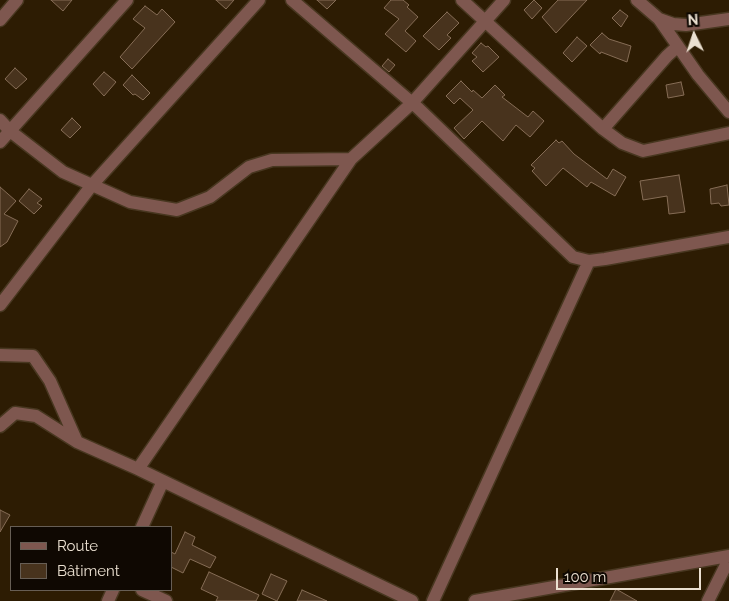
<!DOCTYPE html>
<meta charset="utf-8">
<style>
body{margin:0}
#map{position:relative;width:729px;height:601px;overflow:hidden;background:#2d1c03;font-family:Raleway,sans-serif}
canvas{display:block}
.legend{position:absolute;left:10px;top:526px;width:162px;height:65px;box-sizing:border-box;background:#0f0802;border:1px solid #675e55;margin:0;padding:6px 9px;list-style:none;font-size:15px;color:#ebe0d1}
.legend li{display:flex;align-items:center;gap:10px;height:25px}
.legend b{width:25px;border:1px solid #675e55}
.north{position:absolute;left:669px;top:10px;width:50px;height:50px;-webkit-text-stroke:4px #0f0802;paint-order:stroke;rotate:356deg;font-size:14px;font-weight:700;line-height:20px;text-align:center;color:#ebe0d1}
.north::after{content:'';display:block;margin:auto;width:18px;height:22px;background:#ebe0d1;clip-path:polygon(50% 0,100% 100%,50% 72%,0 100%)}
.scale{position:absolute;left:556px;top:568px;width:145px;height:22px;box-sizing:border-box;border:2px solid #ebe0d1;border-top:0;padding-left:6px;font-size:15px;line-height:18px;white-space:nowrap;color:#ebe0d1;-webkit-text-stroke:4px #0f0802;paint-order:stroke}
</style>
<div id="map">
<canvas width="729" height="601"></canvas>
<ul class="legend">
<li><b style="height:6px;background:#7e574f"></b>Route</li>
<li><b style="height:14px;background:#48331d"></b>Bâtiment</li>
</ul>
<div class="north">N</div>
<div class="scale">100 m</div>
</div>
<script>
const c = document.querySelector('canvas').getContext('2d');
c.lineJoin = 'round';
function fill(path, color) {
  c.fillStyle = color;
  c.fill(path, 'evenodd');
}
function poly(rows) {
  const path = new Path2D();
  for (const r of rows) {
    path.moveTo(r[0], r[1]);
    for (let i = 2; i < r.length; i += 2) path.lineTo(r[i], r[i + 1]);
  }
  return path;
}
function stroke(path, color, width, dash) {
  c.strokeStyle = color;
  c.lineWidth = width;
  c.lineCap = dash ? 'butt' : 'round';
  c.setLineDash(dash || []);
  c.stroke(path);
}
const building = poly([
 [51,0,72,0,63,11,51,0],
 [216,0,234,0,226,9,216,0],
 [317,0,336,0,327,9,317,0],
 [391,0,403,0,409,5,407,7,418,17,405,31,416,41,406,52,385,34,399,19,384,8,391,0],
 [534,0,542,8,532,19,524,10,534,0],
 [558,0,587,0,556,33,542,17,558,0],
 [145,6,157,15,162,9,175,22,132,69,120,57,145,28,133,19,145,6],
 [620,10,628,16,621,27,612,18,620,10],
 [447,12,459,23,447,35,451,38,439,50,423,36,447,12],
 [602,33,609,39,631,46,627,62,601,52,600,54,590,45,602,33],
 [577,37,587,46,572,62,563,53,577,37],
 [481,43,486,47,488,46,499,57,483,72,472,61,477,57,472,53,481,43],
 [388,59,395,65,389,72,382,66,388,59],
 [15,68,27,79,16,89,5,79,15,68],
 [104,72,116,82,104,96,93,84,104,72],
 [132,75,150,93,143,100,135,94,133,95,123,85,132,75],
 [461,81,472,92,473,90,482,98,495,85,505,95,502,97,528,117,533,111,544,121,530,137,516,125,503,141,482,121,464,139,454,128,473,110,460,98,454,104,446,96,461,81],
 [681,82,684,95,668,98,666,85,681,82],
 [72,118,81,127,70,138,61,130,72,118],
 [556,140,559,143,562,141,574,154,607,179,613,169,626,177,615,196,591,182,587,187,563,168,546,186,532,171,535,168,531,165,556,140],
 [679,175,685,212,669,214,667,196,643,200,640,181,679,175],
 [727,185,729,205,721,206,719,203,711,204,710,189,727,185],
 [0,187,16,201,4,214,18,221,7,242,0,247,0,187],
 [29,189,42,199,37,203,42,206,34,214,19,201,29,189],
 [0,510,10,515,0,532,0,510],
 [185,532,195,537,192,545,216,557,210,568,190,559,183,573,171,567,171,552,175,554,185,532],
 [209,572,259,595,256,601,216,601,218,597,201,589,209,572],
 [271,574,287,581,277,601,262,594,271,574],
 [616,589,637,601,610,601,616,589],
 [302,590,327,601,297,601,302,590]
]);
const minor = poly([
 [292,0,418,108,573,257,589,261,605,259,729,237],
 [462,0,603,129,622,143,643,151,729,133],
 [637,0,659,19,698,75,729,112],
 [659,19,673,24,686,25,729,19],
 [0,20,17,0],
 [0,120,10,131,63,172,130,202,177,210,210,197,249,167,272,160,351,159],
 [603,129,667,56,677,47],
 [0,142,127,0],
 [0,305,92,185,259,0],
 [0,355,33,356,50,381,77,442],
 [0,426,15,413,36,416,77,442,138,469,412,601],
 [138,469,351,159,412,103,504,0],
 [142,527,163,481],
 [142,590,166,601],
 [108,601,113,590],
 [433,601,589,261],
 [475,601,729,556],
 [708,601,729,559]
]);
fill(building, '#48331d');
stroke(building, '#866d56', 1);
stroke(minor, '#483720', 15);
stroke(minor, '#7e574f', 12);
</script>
